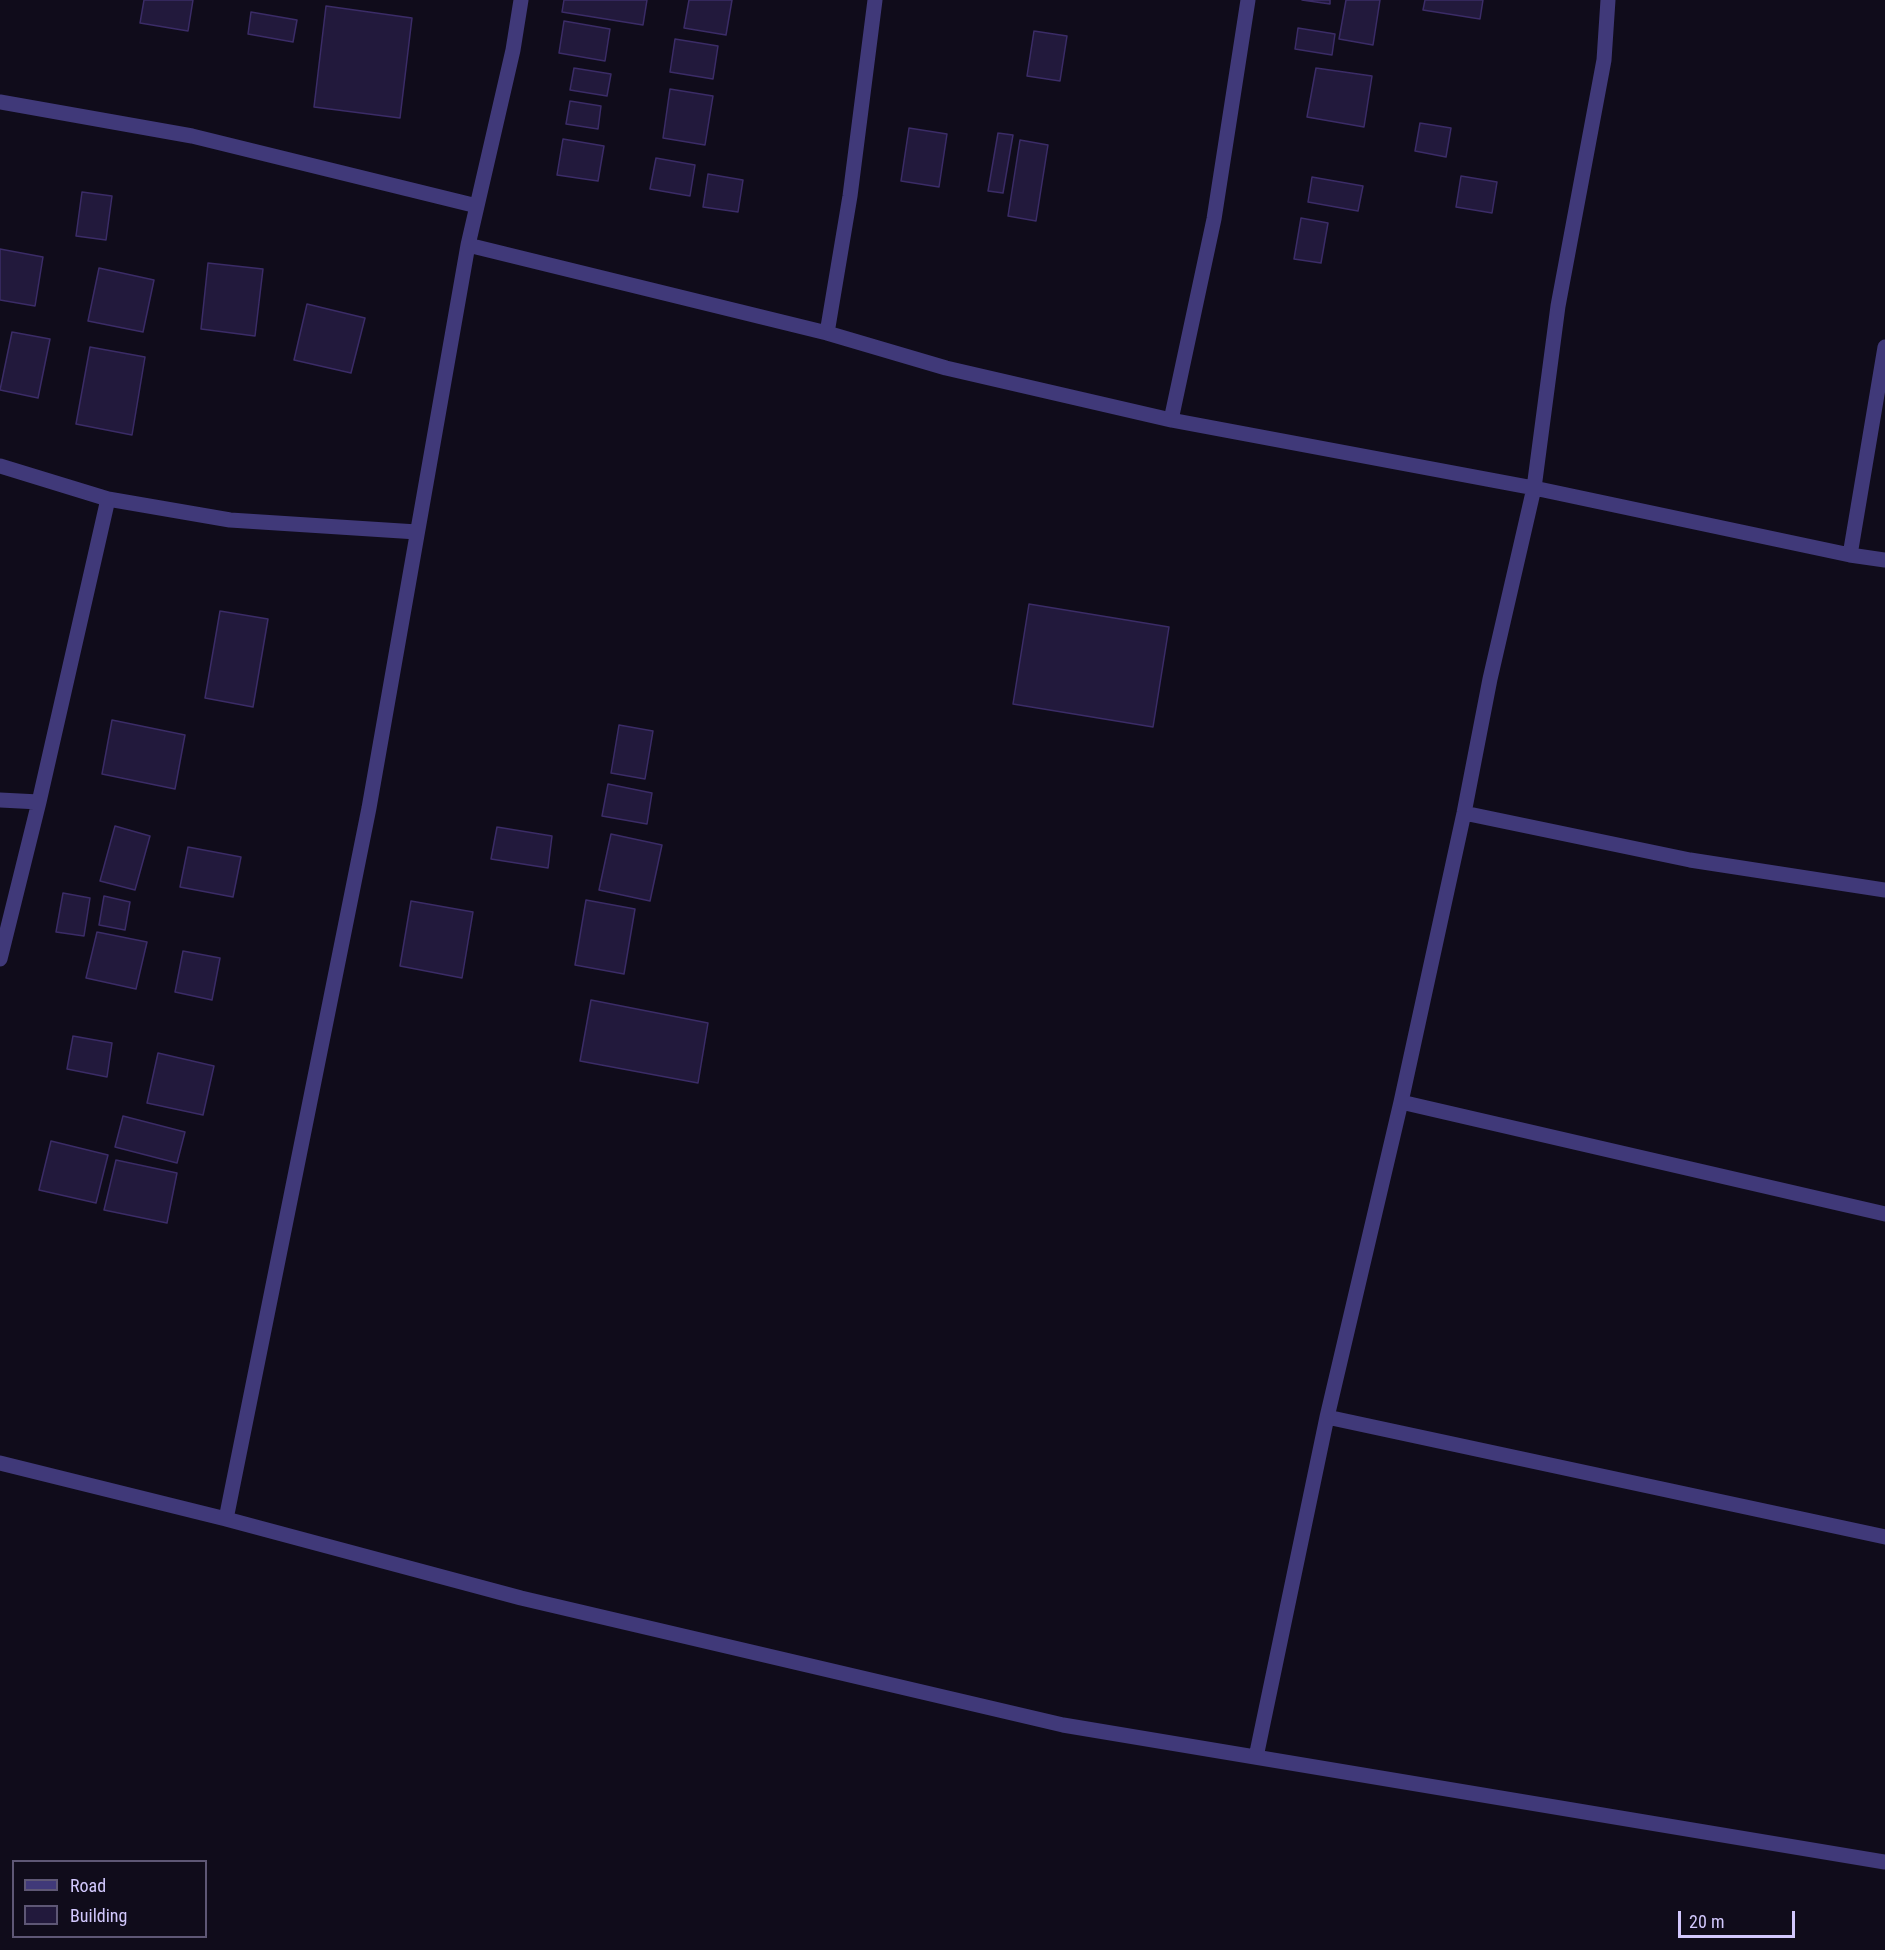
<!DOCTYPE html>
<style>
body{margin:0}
#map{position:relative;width:1885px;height:1950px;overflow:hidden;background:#100c1b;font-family:"Roboto Condensed",sans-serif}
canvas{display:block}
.legend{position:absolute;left:12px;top:1860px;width:195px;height:78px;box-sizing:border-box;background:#100c1b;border:2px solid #5e5775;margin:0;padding:8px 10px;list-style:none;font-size:18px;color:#d2c8fd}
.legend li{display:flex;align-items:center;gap:12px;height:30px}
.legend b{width:30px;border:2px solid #5e5775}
.scale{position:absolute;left:1678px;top:1911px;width:117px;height:27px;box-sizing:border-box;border:3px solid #d2c8fd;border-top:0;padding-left:8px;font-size:18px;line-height:21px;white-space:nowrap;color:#d2c8fd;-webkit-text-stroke:4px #100c1b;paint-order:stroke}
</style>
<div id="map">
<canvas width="1885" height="1950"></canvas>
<ul class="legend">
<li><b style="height:8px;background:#403979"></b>Road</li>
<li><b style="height:16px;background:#22193c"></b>Building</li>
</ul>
<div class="scale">20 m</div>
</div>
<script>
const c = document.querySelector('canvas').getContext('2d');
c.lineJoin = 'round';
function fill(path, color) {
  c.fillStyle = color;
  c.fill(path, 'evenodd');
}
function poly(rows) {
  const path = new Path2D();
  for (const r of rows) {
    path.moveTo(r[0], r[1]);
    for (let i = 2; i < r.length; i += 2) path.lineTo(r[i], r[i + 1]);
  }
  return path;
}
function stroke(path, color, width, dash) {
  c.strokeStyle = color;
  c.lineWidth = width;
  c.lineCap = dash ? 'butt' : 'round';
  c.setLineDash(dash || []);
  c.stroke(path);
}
const building = poly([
 [144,0,193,0,188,31,140,23,144,0],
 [564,0,647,0,643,25,562,12,564,0],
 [689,0,732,0,726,35,684,28,689,0],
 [1302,0,1330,0,1330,4,1302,0],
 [1346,0,1380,0,1373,45,1339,39,1346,0],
 [1425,0,1483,0,1480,19,1423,10,1425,0],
 [326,6,412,18,400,118,314,107,326,6],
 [251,12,297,20,293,42,248,34,251,12],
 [564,21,610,29,605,61,559,53,564,21],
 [1298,28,1335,34,1332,55,1295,49,1298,28],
 [1034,31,1067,36,1060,81,1027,76,1034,31],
 [675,39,718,46,713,79,670,72,675,39],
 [574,68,611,74,607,96,570,90,574,68],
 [1316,68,1372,76,1364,127,1307,117,1316,68],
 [670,89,713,96,705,145,663,138,670,89],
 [570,101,601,106,598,129,566,124,570,101],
 [1420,123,1451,128,1446,157,1415,151,1420,123],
 [909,128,947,134,939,187,901,181,909,128],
 [998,133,1013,135,1003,193,988,191,998,133],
 [563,139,604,146,598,181,557,175,563,139],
 [1020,140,1048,145,1036,221,1008,216,1020,140],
 [656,158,695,165,690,196,650,189,656,158],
 [708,174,743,180,738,212,703,207,708,174],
 [1461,176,1497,182,1492,213,1456,207,1461,176],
 [1312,177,1363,186,1358,211,1308,202,1312,177],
 [82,192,112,196,106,240,76,236,82,192],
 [1301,218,1328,223,1321,263,1294,259,1301,218],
 [0,249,43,257,35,306,0,300,0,249],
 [208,263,263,269,255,336,201,329,208,263],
 [99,268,154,280,143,332,88,321,99,268],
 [307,304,365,318,351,373,294,360,307,304],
 [12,332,50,339,38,398,0,390,12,332],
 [90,347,145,357,132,435,76,424,90,347],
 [1029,604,1169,627,1153,727,1013,704,1029,604],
 [220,611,268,619,253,707,205,698,220,611],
 [112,720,185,735,175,789,102,774,112,720],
 [619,725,653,731,645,779,611,773,619,725],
 [608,784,652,793,647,824,602,816,608,784],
 [115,826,150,836,135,890,100,881,115,826],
 [497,827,552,836,548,868,491,859,497,827],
 [611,834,662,845,650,901,599,890,611,834],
 [188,847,241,857,233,897,180,887,188,847],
 [63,893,90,898,84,936,56,932,63,893],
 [104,896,130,902,125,930,99,925,104,896],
 [586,900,635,909,624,974,575,965,586,900],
 [411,901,473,912,462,978,400,966,411,901],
 [97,932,147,942,136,989,86,978,97,932],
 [183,951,220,958,212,1000,175,992,183,951],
 [591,1000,708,1023,698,1083,580,1061,591,1000],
 [73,1036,112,1043,107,1077,67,1069,73,1036],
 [158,1053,214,1066,203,1115,147,1103,158,1053],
 [123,1116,185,1132,177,1163,115,1147,123,1116],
 [51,1141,108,1155,96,1203,39,1190,51,1141],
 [116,1160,177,1173,167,1223,104,1210,116,1160]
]);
const minor = poly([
 [521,0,513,50,468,245,369,808,226,1519,521,1598,1063,1725,1885,1862],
 [0,102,192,136,477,206],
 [468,245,827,333,946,368,1171,420,1534,488,1850,555,1885,560],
 [827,333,850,196,875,0],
 [1171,420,1214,219,1248,0],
 [0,466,108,499,230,520,417,532],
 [1850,555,1885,347],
 [0,800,39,802],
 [1464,813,1690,860,1885,890],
 [0,959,39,802,108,499],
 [1401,1102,1885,1214],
 [1327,1417,1885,1537],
 [0,1463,226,1519],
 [1256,1757,1327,1417,1401,1102,1464,813,1490,679,1534,488,1558,306,1604,60,1608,0]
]);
fill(building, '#22193c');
stroke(building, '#3b2c67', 1.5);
stroke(minor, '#403979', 15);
</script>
